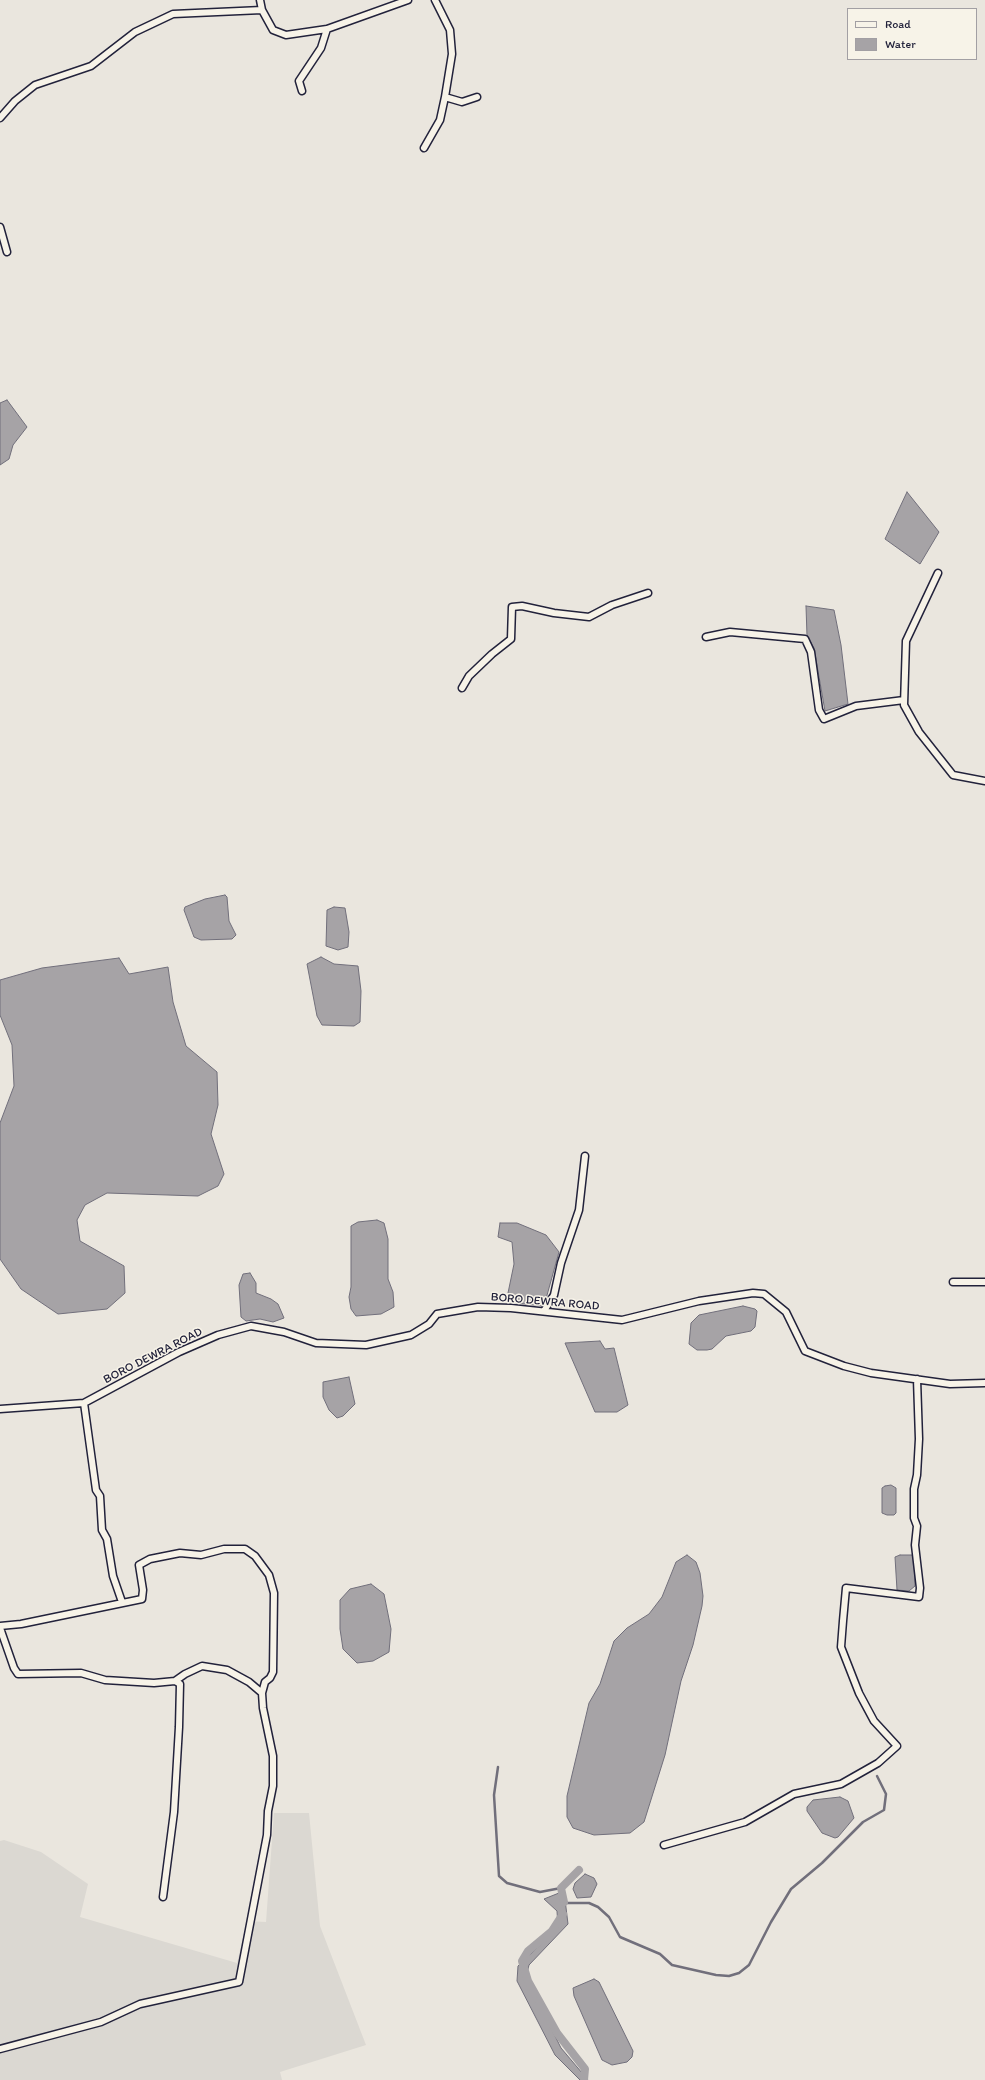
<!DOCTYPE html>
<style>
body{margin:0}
#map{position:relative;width:985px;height:2080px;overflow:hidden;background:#eae6de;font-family:Itim,sans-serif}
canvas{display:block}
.legend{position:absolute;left:847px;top:8px;width:130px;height:52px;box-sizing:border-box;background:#f7f3e8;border:1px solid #a29fa3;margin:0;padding:5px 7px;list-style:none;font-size:12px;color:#22223b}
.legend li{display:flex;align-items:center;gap:8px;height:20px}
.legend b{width:20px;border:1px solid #a29fa3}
</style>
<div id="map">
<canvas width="985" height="2080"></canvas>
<ul class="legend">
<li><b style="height:5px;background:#f7f3e8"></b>Road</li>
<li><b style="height:11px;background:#a6a3a6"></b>Water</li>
</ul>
</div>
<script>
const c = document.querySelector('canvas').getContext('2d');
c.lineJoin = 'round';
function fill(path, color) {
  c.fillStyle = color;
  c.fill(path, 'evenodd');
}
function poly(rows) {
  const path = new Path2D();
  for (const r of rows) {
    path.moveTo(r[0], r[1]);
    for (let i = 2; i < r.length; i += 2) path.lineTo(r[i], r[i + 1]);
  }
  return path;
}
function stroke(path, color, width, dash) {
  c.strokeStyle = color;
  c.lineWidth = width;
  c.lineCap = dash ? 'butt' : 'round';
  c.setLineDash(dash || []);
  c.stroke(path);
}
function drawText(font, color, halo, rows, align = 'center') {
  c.font = font + ' Itim,sans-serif';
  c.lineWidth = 3;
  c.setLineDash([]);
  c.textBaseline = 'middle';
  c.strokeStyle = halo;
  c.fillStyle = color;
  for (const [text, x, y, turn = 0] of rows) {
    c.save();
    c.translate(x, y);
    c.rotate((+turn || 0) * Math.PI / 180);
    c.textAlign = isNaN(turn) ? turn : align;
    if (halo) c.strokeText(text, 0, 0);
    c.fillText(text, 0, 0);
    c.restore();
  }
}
const built = poly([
 [274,1813,309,1813,320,1926,366,2045,280,2072,282,2080,0,2080,0,1841,4,1840,41,1852,88,1884,80,1917,237,1963,247,1921,266,1922]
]);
const water = poly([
 [7,400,27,427,13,445,9,459,0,465,0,403,7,400],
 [907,492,939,532,920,564,885,539,907,492],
 [806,606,834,610,841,645,848,704,825,711,814,648,807,636,806,606],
 [225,895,227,897,229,921,236,935,232,939,201,940,194,937,184,910,185,907,205,899,225,895],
 [334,907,345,908,349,932,348,947,338,950,326,946,327,910,334,907],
 [321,957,334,964,358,966,361,991,360,1022,354,1026,322,1025,317,1016,307,964,321,957],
 [119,958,129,974,168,967,173,1002,186,1046,217,1072,218,1105,211,1134,224,1174,218,1186,198,1196,107,1193,85,1205,77,1220,80,1241,124,1266,125,1293,107,1309,58,1314,21,1289,0,1259,0,1123,14,1086,12,1045,0,1015,0,980,42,968,119,958],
 [377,1220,384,1223,388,1239,388,1279,393,1292,394,1307,381,1314,356,1316,351,1309,349,1297,351,1287,351,1226,358,1222,377,1220],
 [500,1223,517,1223,546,1235,559,1252,544,1306,516,1303,508,1293,514,1264,512,1242,498,1237,500,1223],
 [250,1273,256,1283,256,1293,271,1299,278,1304,284,1318,273,1322,260,1319,246,1321,241,1317,239,1285,243,1274,250,1273],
 [743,1306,755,1309,757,1311,755,1327,751,1331,726,1336,712,1349,707,1350,697,1350,689,1344,691,1323,699,1315,743,1306],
 [600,1341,605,1349,614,1348,628,1405,617,1412,595,1412,565,1343,600,1341],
 [349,1377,355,1404,343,1416,337,1418,329,1410,323,1397,323,1382,349,1377],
 [885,1486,891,1485,896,1488,896,1513,894,1515,887,1515,882,1513,882,1488,885,1486],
 [687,1555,696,1562,700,1573,703,1596,702,1606,693,1645,681,1681,665,1755,644,1822,630,1833,594,1835,573,1828,567,1817,567,1796,589,1703,600,1684,614,1641,627,1628,649,1614,662,1597,676,1562,687,1555],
 [900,1555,912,1555,914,1557,915,1586,909,1591,897,1590,895,1557,900,1555],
 [371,1584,384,1594,391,1629,389,1652,373,1661,357,1663,343,1649,340,1629,340,1600,350,1589,371,1584],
 [840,1797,848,1801,854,1818,838,1837,835,1838,822,1833,807,1811,807,1807,813,1800,840,1797],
 [585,1874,594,1878,597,1884,591,1897,577,1898,573,1889,575,1883,585,1874],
 [564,1891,568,1924,529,1965,526,1977,561,2048,588,2080,580,2080,555,2055,517,1981,518,1966,558,1928,557,1911,544,1899,564,1891],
 [594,1979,599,1982,633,2051,632,2057,627,2062,612,2065,602,2060,574,1996,573,1988,594,1979]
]);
const stream = poly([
 [498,1767,494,1795,499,1876,507,1883,540,1892,561,1888],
 [564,1903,589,1903,598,1907,609,1917,620,1937,660,1954,672,1965,716,1975,729,1976,739,1973,749,1965,771,1922,791,1889,822,1863,863,1822,884,1810,886,1794,877,1776]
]);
const canal = poly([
 [564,1902,561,1888,579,1870],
 [563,1914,552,1931,528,1951,522,1961,528,1981,557,2033,585,2069,584,2080]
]);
const minor = poly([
 [260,0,262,10],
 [435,0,450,30,452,54,445,97,462,102,477,97],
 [302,91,299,81,321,48,327,29],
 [0,118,15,101,35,85,91,66,135,32,173,14,262,10,273,30,286,35,327,29,408,0],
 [424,148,440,120,445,97],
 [0,227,7,252],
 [938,573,906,641,904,705,919,732,953,775,985,781],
 [706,637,730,632,805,639,811,652,819,710,824,719,856,706,904,700],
 [462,688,469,676,492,654,511,639,512,607,522,606,554,613,589,617,612,605,648,593],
 [953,1282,985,1282],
 [544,1311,554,1295,561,1263,579,1210,585,1156],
 [84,1403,96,1490,100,1496,102,1530,107,1539,113,1576,122,1602],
 [0,1409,84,1403,179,1352,218,1335,251,1326,284,1332,316,1343,366,1345,411,1335,429,1324,437,1314,478,1307,511,1308,622,1320,699,1301,753,1293,764,1294,786,1312,805,1351,844,1366,871,1373,950,1384,985,1383],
 [0,1626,21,1624,142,1599,143,1590,139,1565,150,1559,180,1553,201,1555,224,1549,245,1549,255,1556,269,1575,274,1593,273,1672,270,1678,265,1682,262,1693],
 [0,1628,14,1668,18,1674,81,1673,105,1680,154,1683,175,1681,185,1674,202,1666,227,1670,249,1682,262,1693,263,1708,273,1756,273,1786,268,1811,267,1835,239,1982,140,2004,101,2022,0,2049],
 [664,1845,745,1822,794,1794,841,1784,878,1763,897,1746,874,1721,859,1693,841,1647,843,1621,846,1588,919,1597,920,1588,915,1545,917,1526,914,1518,914,1489,917,1475,919,1439,917,1379],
 [163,1897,174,1812,179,1727,180,1684,175,1681]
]);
const streetNames = [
 ["BORO DEWRA ROAD",545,1302,5],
 ["BORO DEWRA ROAD",153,1356,-27]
];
fill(built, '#dbd8d2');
fill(water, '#a6a3a6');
stroke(water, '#716f7b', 1);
stroke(stream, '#716f7b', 2.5);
stroke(canal, '#a6a3a6', 8);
stroke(minor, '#22223b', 9);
stroke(minor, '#f7f3e8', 6);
drawText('12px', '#22223b', '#f7f3e8', streetNames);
</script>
